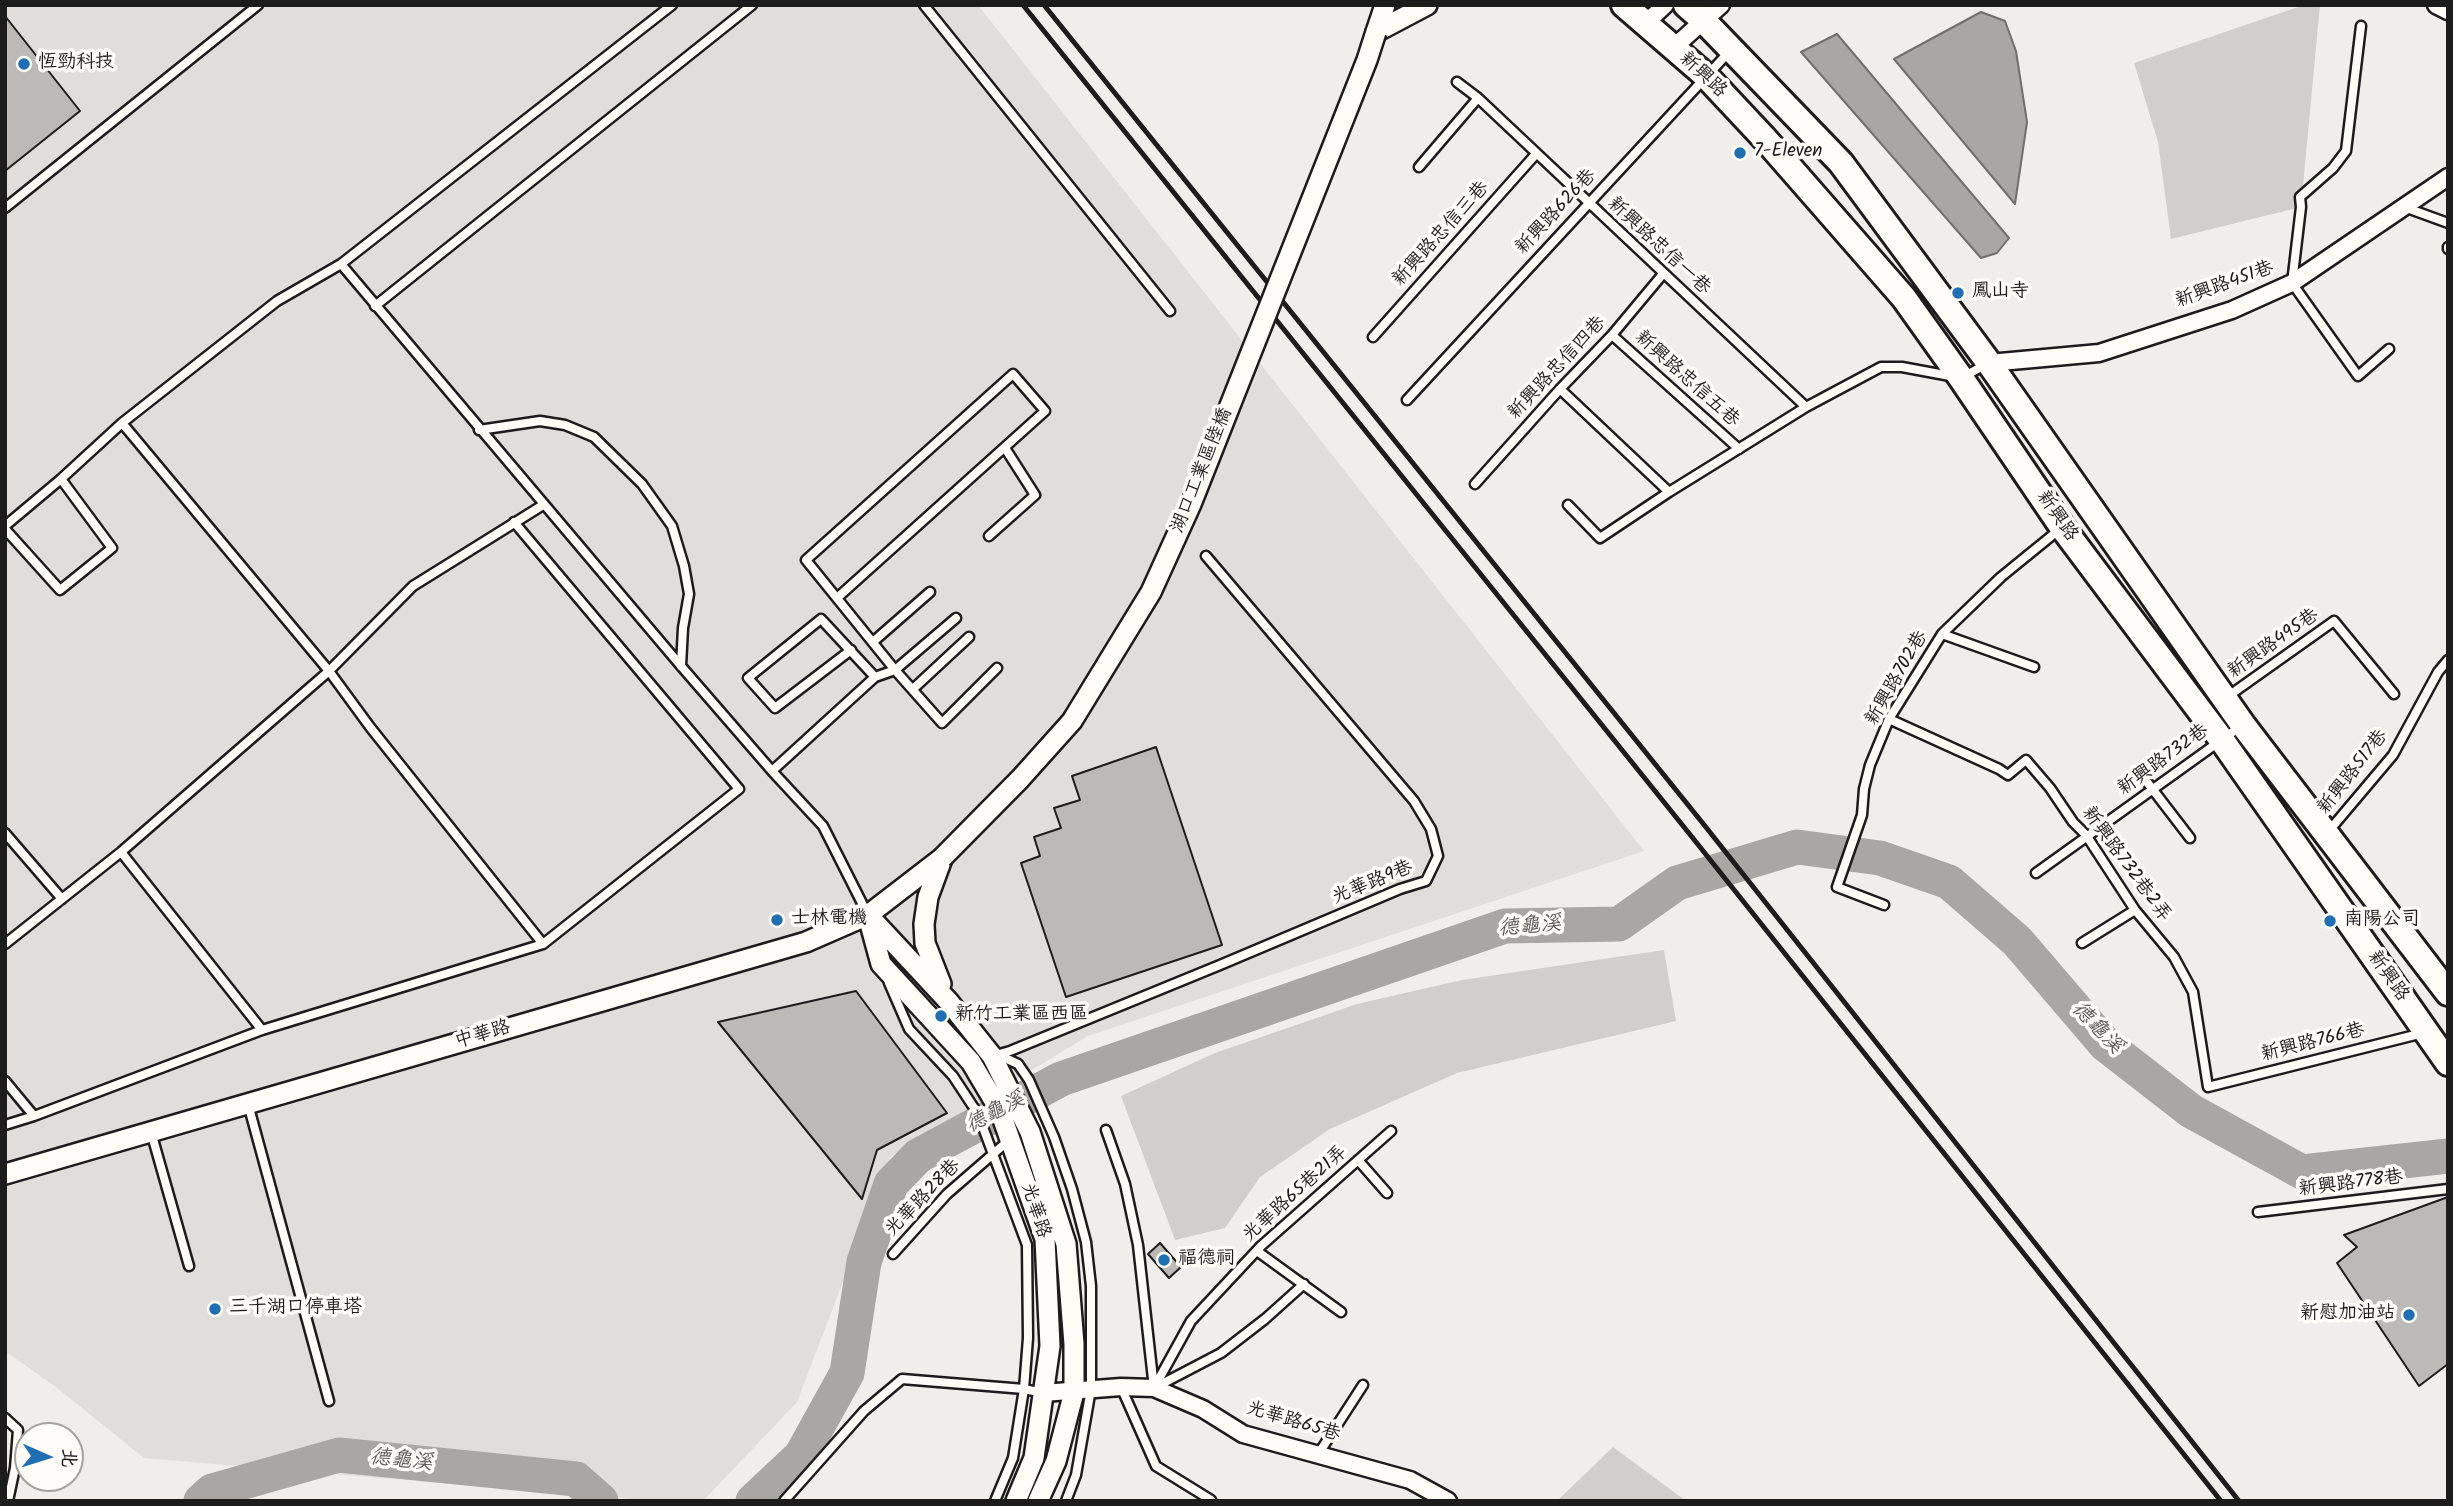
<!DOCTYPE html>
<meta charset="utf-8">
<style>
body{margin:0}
#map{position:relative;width:2453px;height:1506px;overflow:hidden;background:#f0eeea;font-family:Kalam,"LXGW WenKai TC",sans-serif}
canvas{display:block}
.frame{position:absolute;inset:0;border:7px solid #1c1c1c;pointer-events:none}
.north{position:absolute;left:14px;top:1422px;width:70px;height:70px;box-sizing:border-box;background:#fdfcf7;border:2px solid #a3a29f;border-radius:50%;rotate:93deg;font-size:19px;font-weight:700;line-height:28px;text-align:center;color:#1c1c1c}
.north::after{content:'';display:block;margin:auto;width:24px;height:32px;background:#1f6fb2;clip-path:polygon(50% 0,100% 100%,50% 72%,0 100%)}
</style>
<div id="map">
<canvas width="2453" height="1506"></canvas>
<div class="frame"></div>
<div class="north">北</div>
</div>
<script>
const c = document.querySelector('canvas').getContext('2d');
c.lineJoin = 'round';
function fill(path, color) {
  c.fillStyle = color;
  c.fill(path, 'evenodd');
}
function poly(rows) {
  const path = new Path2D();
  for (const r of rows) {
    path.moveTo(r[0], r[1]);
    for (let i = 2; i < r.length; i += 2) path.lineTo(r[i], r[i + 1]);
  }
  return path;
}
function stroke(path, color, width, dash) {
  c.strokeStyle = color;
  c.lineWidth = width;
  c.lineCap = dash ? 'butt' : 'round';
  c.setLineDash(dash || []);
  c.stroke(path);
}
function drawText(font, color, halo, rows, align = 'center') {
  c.font = font + ' Kalam,"LXGW WenKai TC",sans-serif';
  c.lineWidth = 7;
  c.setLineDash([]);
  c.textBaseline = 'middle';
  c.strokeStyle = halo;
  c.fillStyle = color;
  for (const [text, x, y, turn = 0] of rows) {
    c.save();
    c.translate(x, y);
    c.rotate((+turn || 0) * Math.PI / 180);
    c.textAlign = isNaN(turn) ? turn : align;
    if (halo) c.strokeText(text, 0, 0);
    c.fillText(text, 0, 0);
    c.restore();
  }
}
const built = poly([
 [5,5,978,5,1644,851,1088,1036,891,1156,797,1402,703,1501,653,1501,144,1458,56,1387,5,1351]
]);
const green = poly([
 [2304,5,2320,5,2301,207,2171,239,2158,142,2134,63],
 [1664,950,1676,1021,1457,1073,1330,1129,1260,1177,1225,1228,1175,1240,1121,1096,1215,1053,1357,1004,1462,980],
 [1613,1447,1686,1501,1557,1501]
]);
const water = poly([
 [1981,12,2005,21,2016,51,2027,122,2015,204,1894,59,1981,12],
 [1837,34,2009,238,1997,253,1981,258,1801,52,1837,34]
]);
const river = poly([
 [201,1501,212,1491,339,1455,576,1479,601,1501],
 [753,1501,801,1456,847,1373,864,1262,891,1184,918,1156,1061,1079,1505,926,1619,924,1677,883,1797,847,1880,858,1949,882,2017,941,2106,1045,2191,1111,2302,1172,2448,1156]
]);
const building = poly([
 [5,16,80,111,5,171,5,16],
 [1156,747,1222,945,1066,997,1021,863,1040,856,1034,837,1061,828,1054,808,1080,800,1072,776,1156,747],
 [856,991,947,1113,877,1150,862,1199,718,1022,856,991],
 [2448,1197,2448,1364,2419,1386,2337,1263,2357,1247,2344,1235,2448,1197],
 [1160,1243,1181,1267,1169,1278,1148,1254,1160,1243]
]);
const service = poly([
 [672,5,341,264,681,666,772,771,823,826,868,915],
 [924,5,1170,311],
 [2361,26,2346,151,2333,168,2300,197,2301,207,2292,283,2358,376,2389,349],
 [1457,82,1478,98,1806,407],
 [1419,167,1478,98],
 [2404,207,2448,223],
 [5,208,258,5],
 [2448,247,2448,249],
 [375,306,752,5],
 [1612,335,1739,449],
 [1373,337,1536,154],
 [1560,389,1669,492],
 [1407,400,1728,53],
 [122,423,329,671,370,727,543,944],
 [479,430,540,421,565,425,594,437,642,484,672,526,684,566,689,594,683,628,681,666],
 [1475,484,1560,389,1612,335,1663,274],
 [1568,505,1600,538,1669,492,1806,407,1881,367,1902,367,1961,378,1985,365],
 [5,526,61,479,122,423,277,301,341,264],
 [5,529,60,590,112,548,61,479],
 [989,536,1035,495,1005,448],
 [837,598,1045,411,1013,374,806,560,895,670,942,723,997,668],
 [1942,634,2034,667],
 [874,641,930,592],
 [851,650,775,708,748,678,821,619,875,677],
 [913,689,969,637],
 [2227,697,2334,621,2394,694],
 [1889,719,1999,769,2008,775,2026,760,2050,788,2073,822,2086,835,2135,910,2174,957,2193,992,2208,1087,2423,1033],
 [772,771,875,677,895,670,956,618],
 [2147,782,2190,838],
 [2328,832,2393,755,2438,672,2448,660],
 [5,833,62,899],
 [121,852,262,1030],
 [2036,873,2241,726],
 [1884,905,1837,887,1862,815,1864,789,1870,765,1889,719,1942,634,2001,577,2060,529],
 [2082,943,2135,910],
 [5,944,121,852,329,671,413,586,543,505],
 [889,983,909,1029,953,1076,978,1114,1027,1245,1028,1338,1024,1389,1013,1458,995,1501],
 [992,1056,1010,1051,1220,965,1400,889,1426,881,1438,856,1431,829,1414,801,1206,556],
 [995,1057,1005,1058,1018,1064,1029,1080,1054,1137,1072,1189,1086,1242,1091,1286,1091,1389,1076,1475,1066,1501],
 [5,1081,34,1116,262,1030,543,944,739,789,514,522],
 [248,1104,329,1401],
 [5,1125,34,1116],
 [1106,1130,1125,1184,1138,1245,1154,1388],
 [151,1132,189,1266],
 [1358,1160,1387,1193],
 [2258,1212,2448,1189],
 [1257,1251,1341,1312],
 [893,1254,947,1194,1008,1141],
 [1121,1387,1156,1466,1211,1500],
 [1154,1388,1191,1321,1261,1246,1391,1131],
 [1154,1388,1221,1353,1265,1319,1304,1284],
 [5,1418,18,1430,15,1468,8,1501],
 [1319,1453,1363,1385],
 [784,1501,864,1411,902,1379,1024,1389,1043,1393]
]);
const minor = poly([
 [2436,5,2448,11],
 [1645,24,1665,5],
 [1673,48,1721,5],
 [1989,363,2099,353,2232,310,2292,283,2448,177],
 [1043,1393,1121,1387,1154,1388,1203,1409,1243,1434,1410,1480,1448,1501]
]);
const tertiary = poly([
 [1376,32,1427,5],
 [1376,32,1385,5],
 [868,915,949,1002,992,1056,1030,1132,1066,1244,1074,1344,1074,1392,1056,1461,1038,1501],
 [869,920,881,964,971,1062,1000,1111,1045,1239,1050,1346,1034,1458,1016,1501],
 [941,984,925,943,924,924,928,897,942,859],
 [5,1174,806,942,868,915,942,858]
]);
const primary = poly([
 [1624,5,1705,75,1765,139,1904,298,1961,378,2062,527,2221,739,2448,1063],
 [1686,5,1703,20,1841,163,1989,363,2243,725,2448,993]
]);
const rail = poly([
 [1023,5,1692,837,2221,1501],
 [1044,5,1705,826,2239,1501]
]);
const tertiaryBridge = poly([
 [942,858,1020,779,1072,721,1151,592,1191,504,1367,60,1376,32]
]);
const markers = [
 [24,64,7,"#1f6fb2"],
 [1740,153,7,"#1f6fb2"],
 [1958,293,7,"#1f6fb2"],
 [777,920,7,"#1f6fb2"],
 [2330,921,7,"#1f6fb2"],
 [941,1016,7,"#1f6fb2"],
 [1164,1260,7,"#1f6fb2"],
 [215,1309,7,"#1f6fb2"],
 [2409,1315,7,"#1f6fb2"]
];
const poiNames = [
 ["恆勁科技",38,64],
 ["7-Eleven",1754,153],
 ["鳳山寺",1972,293],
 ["士林電機",791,920],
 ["南陽公司",2344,921],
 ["新竹工業區西區",955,1016],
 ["福德祠",1178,1260],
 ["三千湖口停車塔",229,1309],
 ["新慰加油站",2395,1315,"right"]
];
const streetNames = [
 ["新興路",1702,76,43],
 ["新興路626巷",1557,213,-47],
 ["新興路忠信三巷",1442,235,-48],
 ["新興路忠信一巷",1658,247,43],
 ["新興路451巷",2225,286,-20],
 ["新興路忠信四巷",1558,369,-47],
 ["新興路忠信五巷",1686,380,42],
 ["湖口工業區陸橋",1203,471,-68],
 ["新興路",2056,517,55],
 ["新興路495巷",2274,645,-35],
 ["新興路702巷",1898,679,-60],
 ["新興路732巷",2164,761,-36],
 ["新興路517巷",2354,773,-52],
 ["新興路732巷2弄",2125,865,54],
 ["光華路9巷",1373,884,-22],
 ["新興路",2387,977,55],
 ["中華路",483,1036,-16],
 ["新興路766巷",2313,1044,-14],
 ["新興路778巷",2351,1185,-7],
 ["光華路65巷21弄",1296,1195,-42],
 ["光華路28巷",924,1199,-46],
 ["光華路",1034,1211,72],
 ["光華路65巷",1293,1423,17]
];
const waterNames = [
 ["德龜溪",1530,928,-5],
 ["德龜溪",2096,1029,46],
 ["德龜溪",996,1114,-28],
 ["德龜溪",401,1462,6]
];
fill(built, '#e0deda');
fill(green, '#d0cfcc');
fill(water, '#a8a7a3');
stroke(water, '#706f6d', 2);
stroke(river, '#a8a7a3', 35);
fill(building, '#bbbab6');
stroke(building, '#1c1c1c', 2);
stroke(service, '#1c1c1c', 13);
stroke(minor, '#1c1c1c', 21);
stroke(tertiary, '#1c1c1c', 24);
stroke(primary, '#1c1c1c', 30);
stroke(service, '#fdfcf7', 8);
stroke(minor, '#fdfcf7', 16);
stroke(tertiary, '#fdfcf7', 19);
stroke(primary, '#fdfcf7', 24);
stroke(rail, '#1c1c1c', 5);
stroke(tertiaryBridge, '#1c1c1c', 24, []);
stroke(tertiaryBridge, '#fdfcf7', 19);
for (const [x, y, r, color] of markers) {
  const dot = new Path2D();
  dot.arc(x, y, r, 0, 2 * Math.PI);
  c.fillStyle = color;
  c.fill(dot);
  stroke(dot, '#fdfcf7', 2.5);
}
drawText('19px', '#1c1c1c', '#fdfcf7', poiNames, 'left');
drawText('19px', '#1c1c1c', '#fdfcf7', streetNames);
drawText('italic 21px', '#5b5b59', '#fdfcf7', waterNames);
</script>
